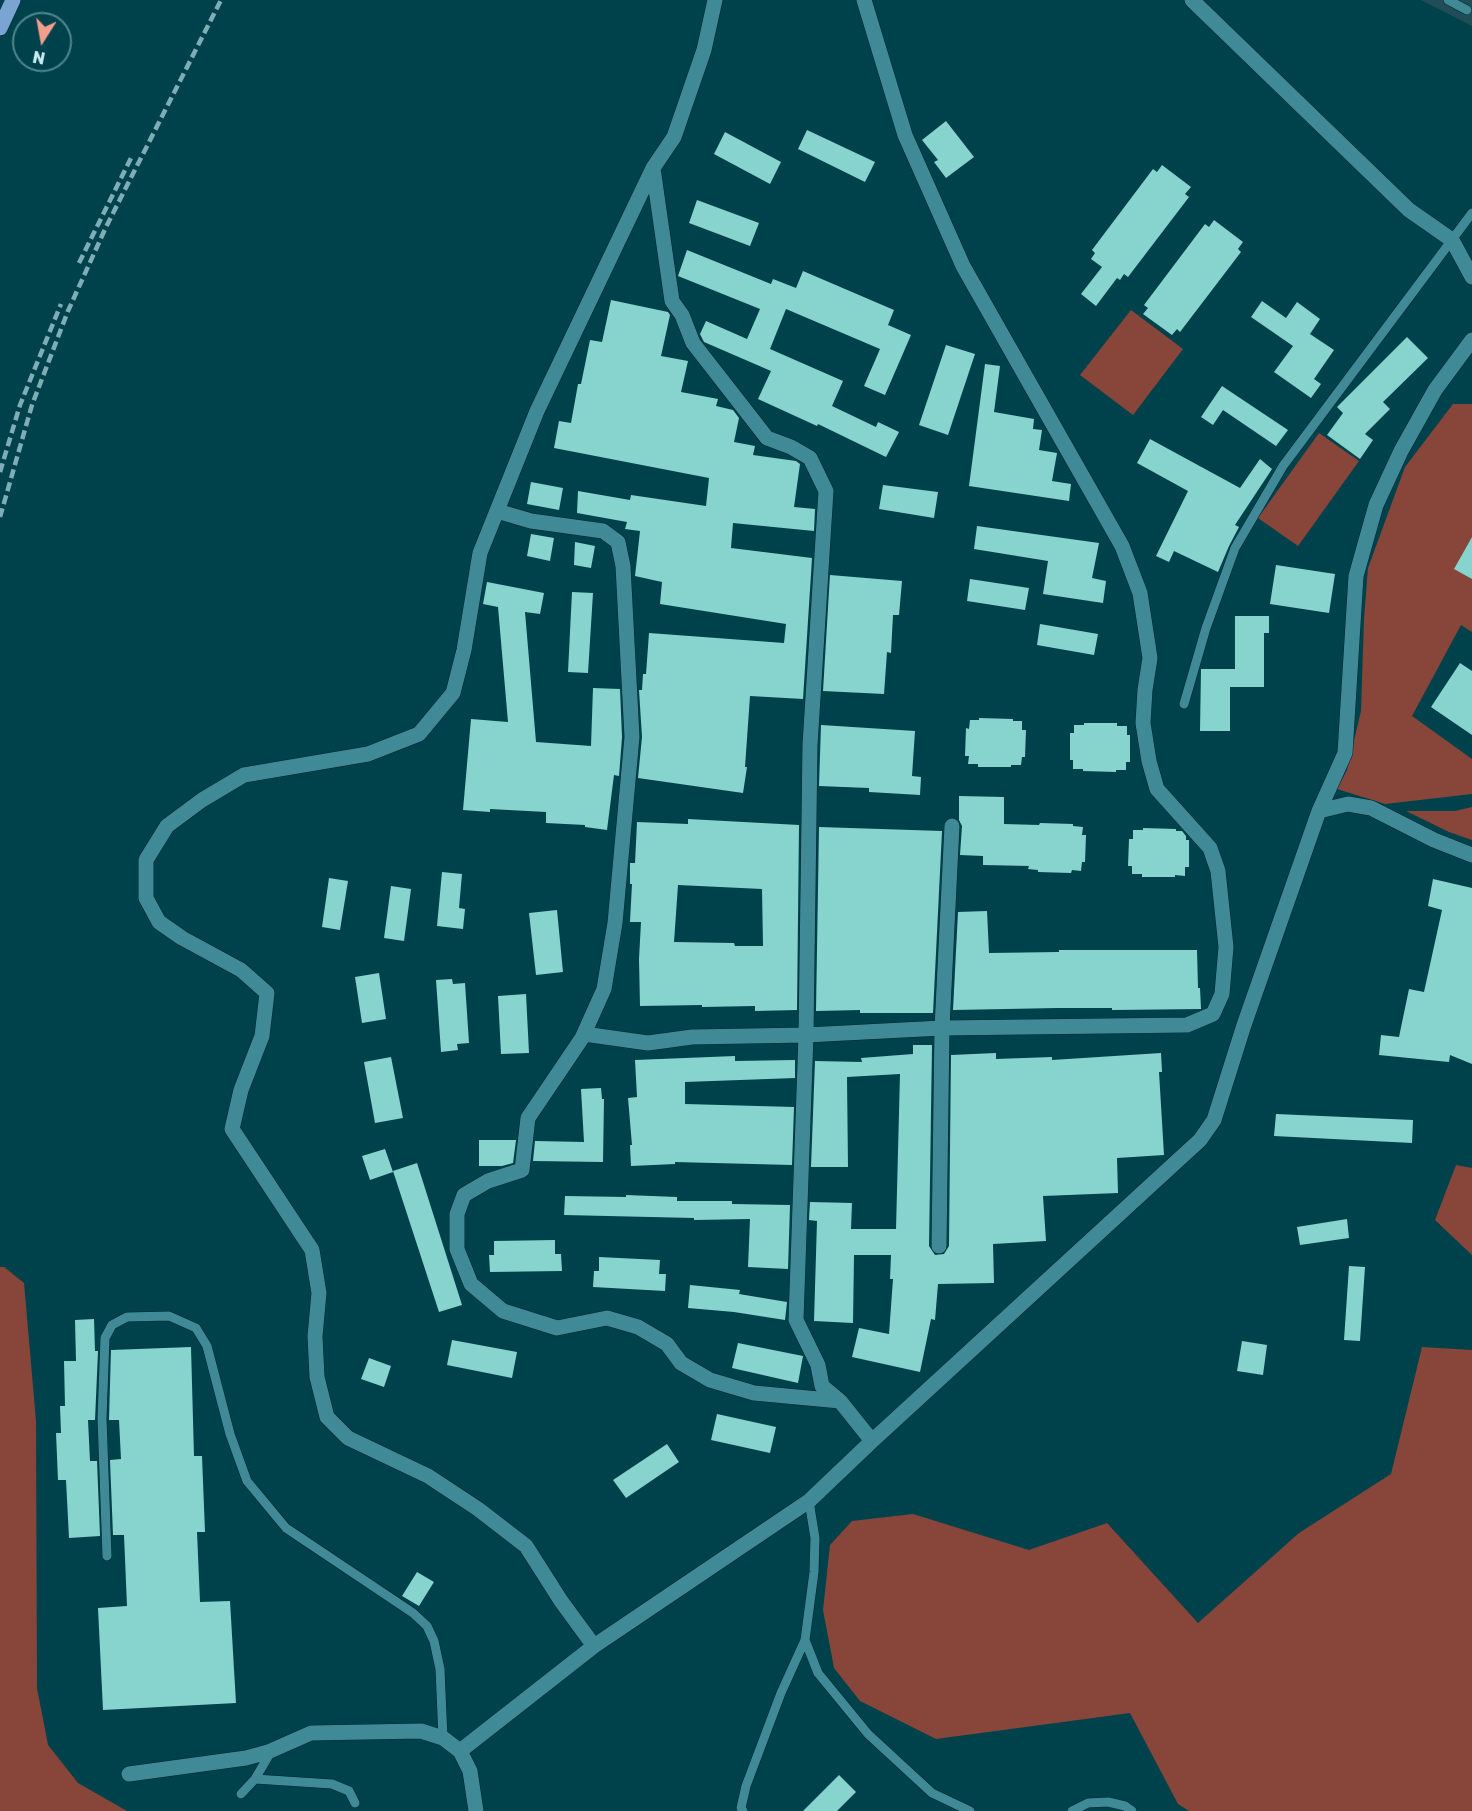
<!DOCTYPE html>
<style>
body{margin:0}
#map{position:relative;width:1472px;height:1811px;overflow:hidden;background:#00424c;font-family:"Golos Text",sans-serif}
canvas{display:block}
.north{position:absolute;left:12px;top:12px;width:60px;height:60px;box-sizing:border-box;background:#00424c;border:2px solid #50868e;border-radius:50%;rotate:191deg;font-size:16px;font-weight:700;line-height:24px;text-align:center;color:#c8ebf2}
.north::after{content:'';display:block;margin:auto;width:21px;height:27px;background:#f49d8d;clip-path:polygon(50% 0,100% 100%,50% 72%,0 100%)}
</style>
<div id="map">
<canvas width="1472" height="1811"></canvas>
<div class="north">N</div>
</div>
<script>
const c = document.querySelector('canvas').getContext('2d');
c.lineJoin = 'round';
function fill(path, color) {
  c.fillStyle = color;
  c.fill(path, 'evenodd');
}
function poly(rows) {
  const path = new Path2D();
  for (const r of rows) {
    path.moveTo(r[0], r[1]);
    for (let i = 2; i < r.length; i += 2) path.lineTo(r[i], r[i + 1]);
  }
  return path;
}
function stroke(path, color, width, dash) {
  c.strokeStyle = color;
  c.lineWidth = width;
  c.lineCap = dash ? 'butt' : 'round';
  c.setLineDash(dash || []);
  c.stroke(path);
}
const built = poly([
 [1421,0,1472,0,1472,26]
]);
const green = poly([
 [1131,310,1183,349,1133,415,1080,375],
 [1453,404,1472,404,1472,632,1461,625,1412,716,1472,759,1472,794,1385,804,1337,789,1347,770,1361,711,1364,619,1368,568,1405,467],
 [1319,433,1359,461,1298,546,1258,518],
 [1472,807,1472,840,1449,832,1406,811,1455,811],
 [1456,1165,1472,1168,1472,1255,1435,1220],
 [0,1267,4,1267,24,1283,36,1421,37,1688,48,1745,78,1783,127,1811,0,1811],
 [1422,1347,1472,1350,1472,1811,1189,1811,1178,1804,1130,1713,936,1739,860,1701,834,1668,823,1610,830,1545,852,1521,913,1514,1029,1550,1107,1523,1198,1623,1299,1533,1391,1474]
]);
const building = poly([
 [946,121,974,157,946,178,934,162,938,160,922,140],
 [807,130,875,162,865,182,798,149],
 [725,132,781,162,770,184,714,154],
 [1162,165,1191,187,1185,194,1189,197,1128,277,1124,274,1120,280,1117,278,1096,306,1081,294,1102,267,1091,259,1095,253,1092,250,1153,169,1157,172],
 [697,200,759,223,750,246,689,223],
 [1214,220,1243,242,1238,249,1241,252,1180,332,1177,329,1172,335,1143,314,1148,308,1144,305,1205,224,1209,227],
 [687,250,771,284,773,279,796,288,803,271,894,310,888,325,911,335,885,395,864,386,880,349,786,309,770,349,843,381,832,406,876,427,878,422,899,432,886,457,818,424,817,426,758,399,771,371,704,342,700,334,706,321,747,339,760,309,678,276],
 [611,300,668,312,670,315,661,356,688,361,681,392,718,399,716,406,733,410,739,418,734,442,755,446,753,455,796,461,800,464,794,507,815,509,814,531,733,523,731,548,812,558,803,699,750,696,745,767,747,767,743,793,638,778,642,737,639,690,642,690,643,674,646,674,649,633,784,643,786,624,660,604,662,582,635,576,640,531,625,529,627,522,577,513,578,491,630,500,631,495,706,506,709,478,554,448,559,421,571,423,578,384,581,384,590,340,602,342],
 [1262,301,1286,318,1297,302,1320,319,1310,334,1334,350,1314,379,1321,384,1311,398,1274,372,1293,346,1251,317],
 [1407,337,1428,358,1383,402,1390,409,1365,434,1373,440,1360,459,1327,435,1343,413,1337,407],
 [946,345,975,354,948,435,919,425],
 [985,364,1000,366,994,412,1034,419,1033,429,1042,430,1039,450,1057,453,1052,481,1071,484,1069,501,969,486],
 [1222,386,1288,430,1276,446,1223,410,1213,425,1201,417],
 [1150,439,1240,488,1260,459,1272,469,1235,525,1239,527,1229,546,1218,572,1174,551,1169,562,1156,556,1188,491,1137,463],
 [531,482,563,488,559,510,527,504],
 [883,485,938,492,934,518,879,509],
 [977,526,1099,543,1092,578,1106,581,1103,603,1043,594,1048,561,974,549],
 [531,534,554,538,550,561,527,556],
 [1472,537,1472,579,1454,569],
 [575,542,595,546,591,568,574,565],
 [1276,565,1335,574,1329,613,1270,604],
 [830,575,902,581,899,615,893,615,891,653,887,652,884,694,823,691],
 [970,579,1029,588,1025,610,967,601],
 [487,582,544,593,540,614,525,612,536,742,591,746,593,688,620,689,622,737,619,776,614,775,607,830,585,827,585,825,546,823,546,812,490,809,490,812,463,810,471,719,508,722,498,607,483,604],
 [572,592,593,593,588,673,568,672],
 [1235,616,1269,616,1269,633,1264,633,1264,687,1230,687,1230,731,1200,731,1201,669,1235,669],
 [1040,624,1098,634,1094,655,1037,645],
 [1460,663,1472,671,1472,735,1431,707],
 [979,718,1013,719,1013,721,1022,721,1022,730,1026,730,1025,757,1022,757,1021,765,1011,765,1011,767,978,767,978,764,968,764,969,756,965,756,966,728,969,729,970,720,979,720],
 [1084,723,1117,723,1117,726,1127,726,1127,735,1130,735,1130,762,1126,762,1126,770,1116,770,1116,772,1083,771,1083,769,1073,769,1073,760,1070,760,1070,733,1074,733,1074,725,1084,725],
 [821,725,915,731,912,776,921,777,920,795,869,792,869,788,819,786],
 [959,796,1004,797,1004,824,1039,825,1040,823,1073,824,1073,826,1083,827,1082,835,1086,835,1085,862,1082,862,1081,871,1072,870,1071,873,1038,872,1038,870,1028,869,1029,866,983,865,983,856,960,855,962,826,959,820],
 [688,819,799,825,797,1010,755,1011,755,1006,702,1007,702,1005,640,1006,639,959,641,922,630,922,632,884,630,884,630,863,635,863,637,822,688,824],
 [678,885,762,889,763,946,735,946,734,943,674,942],
 [819,827,942,831,933,1013,860,1013,860,1010,816,1011],
 [1143,828,1176,829,1176,831,1182,831,1186,836,1186,840,1189,840,1189,867,1185,867,1185,876,1175,875,1175,877,1142,877,1142,874,1132,874,1132,866,1128,866,1129,839,1133,839,1133,830,1143,830],
 [442,872,462,874,459,908,465,909,463,929,437,926],
 [329,878,348,881,340,930,322,927],
 [1433,879,1472,888,1472,1064,1450,1055,1449,1062,1379,1055,1381,1035,1399,1037,1409,989,1424,992,1442,910,1428,906],
 [391,886,411,889,404,941,384,938],
 [557,910,563,972,536,975,529,913],
 [987,911,989,953,1059,952,1059,950,1197,950,1198,988,1200,988,1201,1009,1112,1010,1112,1008,1058,1008,953,1010,958,912],
 [379,973,386,1019,362,1023,355,977],
 [452,979,453,984,465,983,469,1043,457,1044,458,1050,441,1052,436,980],
 [526,994,529,1053,501,1054,498,996],
 [913,1045,932,1045,929,1246,935,1255,944,1254,949,1246,951,1055,996,1053,996,1059,1052,1057,1052,1060,1161,1053,1162,1072,1159,1072,1164,1155,1117,1158,1118,1193,1043,1196,1046,1241,993,1244,994,1283,938,1284,935,1320,931,1319,920,1372,852,1357,859,1328,889,1334,893,1279,890,1279,891,1255,854,1255,853,1323,814,1321,817,1221,809,1220,810,1202,852,1203,851,1229,896,1229,900,1074,847,1077,848,1167,811,1167,815,1061,862,1062,861,1058,913,1054],
 [735,1056,735,1061,795,1060,795,1078,685,1082,685,1104,794,1107,792,1165,675,1162,675,1164,631,1166,630,1145,632,1145,628,1098,637,1097,635,1060],
 [391,1057,403,1118,375,1123,364,1062],
 [601,1088,602,1099,604,1099,603,1162,533,1161,535,1141,584,1142,581,1089],
 [1276,1114,1413,1120,1412,1143,1274,1136],
 [479,1140,516,1140,513,1163,502,1166,479,1166],
 [385,1149,393,1172,370,1180,362,1156],
 [417,1163,462,1305,439,1312,393,1171],
 [626,1195,677,1197,677,1201,732,1201,732,1204,790,1205,788,1269,748,1267,750,1219,694,1220,694,1218,564,1215,565,1196,626,1197],
 [1347,1219,1349,1238,1300,1245,1297,1227],
 [555,1240,555,1254,561,1254,562,1271,490,1272,489,1255,494,1255,494,1241],
 [599,1257,660,1260,659,1274,666,1274,665,1291,593,1287,594,1271,599,1271],
 [1349,1266,1365,1267,1360,1341,1344,1340],
 [690,1285,740,1290,739,1294,787,1302,785,1320,734,1312,688,1308],
 [94,1319,95,1351,98,1351,95,1420,88,1420,90,1461,97,1461,100,1536,69,1538,66,1480,58,1480,56,1433,61,1433,60,1406,65,1406,64,1361,76,1361,75,1320],
 [452,1340,517,1352,512,1378,447,1365],
 [1242,1341,1267,1345,1263,1375,1237,1371],
 [738,1343,803,1356,798,1383,732,1368],
 [191,1347,194,1456,202,1456,205,1532,197,1532,200,1602,230,1601,236,1703,103,1710,98,1608,127,1606,124,1535,113,1535,110,1460,121,1459,119,1420,109,1420,111,1350],
 [369,1358,391,1366,384,1387,361,1379],
 [717,1414,776,1427,770,1453,711,1440],
 [667,1444,679,1462,626,1498,613,1480],
 [417,1572,434,1582,419,1606,402,1596],
 [839,1775,856,1792,837,1811,803,1811]
]);
const service = poly([
 [1448,0,1467,10],
 [1184,704,1206,628,1235,548,1283,466,1472,213],
 [809,1501,815,1538,814,1572,805,1640,818,1673,868,1734,932,1793,970,1811],
 [107,1556,102,1418,105,1338,112,1325,127,1317,169,1316,196,1328,207,1346,230,1434,247,1481,286,1528,413,1613,427,1626,434,1641,440,1669,443,1738],
 [255,1779,272,1750],
 [241,1794,255,1779,332,1784,349,1791,355,1803],
 [743,1811,741,1808,746,1786,781,1693,805,1640],
 [1072,1811,1088,1803,1108,1802,1125,1806,1132,1811]
]);
const minor = poly([
 [653,168,672,301,682,315,693,343,767,438,791,447,810,458,826,491,810,745,806,1035,796,1320,818,1365,822,1386,840,1401,872,1441],
 [497,511,531,521,603,531,618,542,623,566,632,737,615,923,604,989,582,1038,528,1118,522,1170,488,1181,464,1195,457,1214,457,1249,471,1284,503,1311,557,1328,607,1318,638,1327,667,1344,681,1363,710,1380,754,1393,840,1401],
 [1319,811,1348,804,1371,808,1434,840,1472,855],
 [584,1034,648,1043,692,1037,806,1035,942,1028,1187,1025,1213,1014,1222,994,1226,947,1218,871,1210,848,1157,789,1149,761,1143,723,1145,690,1150,658,1140,593,1122,546,963,266,905,135,864,0],
 [939,1246,942,1028,952,826],
 [594,1646,561,1601,526,1546,478,1509,428,1476,348,1438,327,1417,317,1377,315,1336,319,1293,312,1250,232,1129,241,1090,262,1036,267,993,241,970,182,938,159,922,146,898,146,860,167,826,202,800,244,775,368,754,419,734,453,693,464,650,480,553,537,411,653,168,674,137,704,50,715,0],
 [460,1751,594,1646,809,1501,872,1441,1200,1140,1214,1120,1244,1025,1319,811,1345,753,1356,576,1376,505,1401,451,1435,390,1472,340],
 [129,1774,246,1758,268,1752,311,1733,421,1731,443,1738,460,1751,470,1771,476,1811]
]);
const tertiary = poly([
 [1192,0,1409,210,1452,240,1472,277]
]);
const primary = poly([
 [0,28,13,0]
]);
const rail = poly([
 [79,263,131,158],
 [0,472,20,405,61,304],
 [0,517,32,405,68,311,106,227,221,0]
]);
fill(built, '#204e56');
fill(green, '#88463a');
fill(building, '#87d3ce');
stroke(service, '#00272e', 10);
stroke(minor, '#00272e', 16);
stroke(tertiary, '#00272e', 16);
stroke(primary, '#00272e', 16);
stroke(service, '#408a97', 9);
stroke(minor, '#408a97', 15);
stroke(tertiary, '#408a97', 15);
stroke(primary, '#7aa4d1', 15);
stroke(rail, '#7eadb5', 4.5, [9, 4.5]);
</script>
